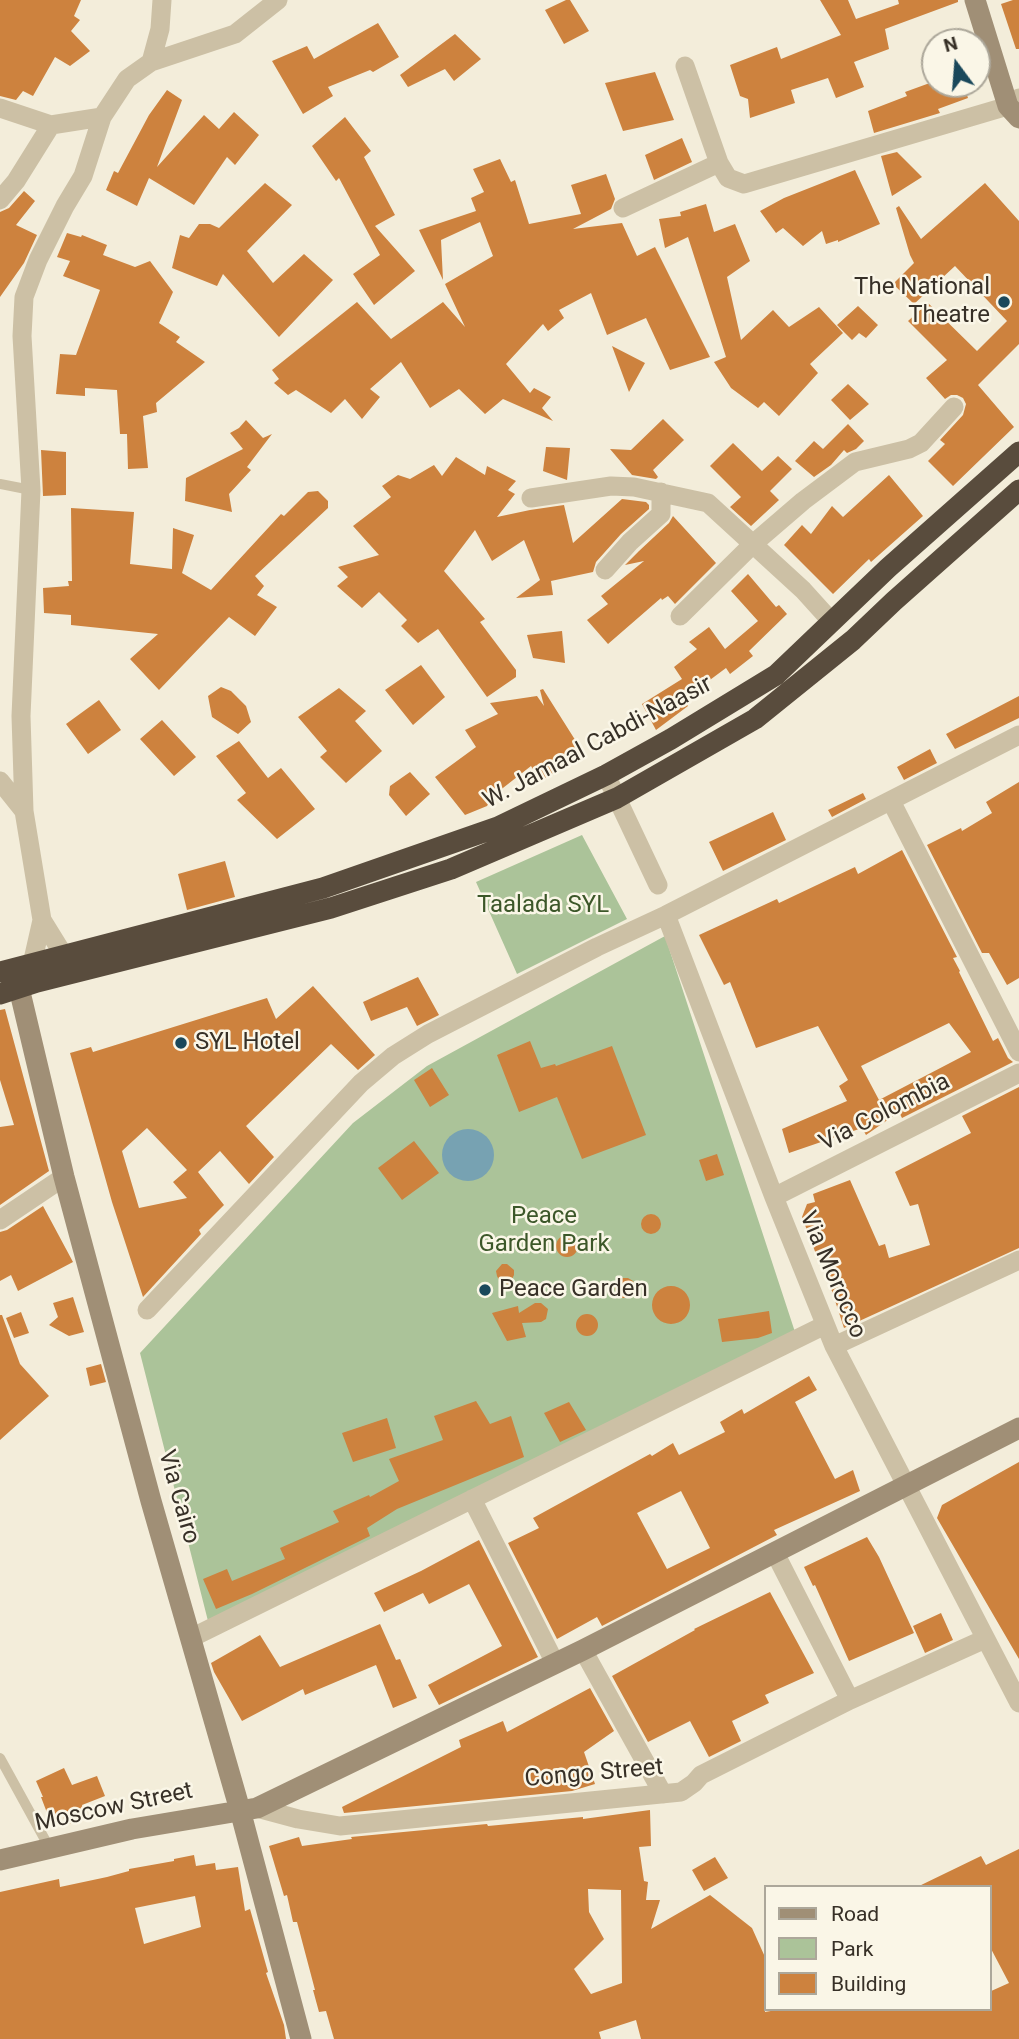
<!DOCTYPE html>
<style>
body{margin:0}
#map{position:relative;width:1019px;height:2039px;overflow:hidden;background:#f3edda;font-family:Roboto,sans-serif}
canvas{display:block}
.legend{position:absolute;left:764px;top:1885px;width:228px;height:126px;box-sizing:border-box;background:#faf6e7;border:2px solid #aca79a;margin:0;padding:9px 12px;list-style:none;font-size:21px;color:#373027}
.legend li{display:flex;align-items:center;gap:14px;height:35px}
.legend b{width:35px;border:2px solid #aca79a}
.north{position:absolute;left:921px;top:28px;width:70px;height:70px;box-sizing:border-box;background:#faf6e7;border:2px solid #aca79a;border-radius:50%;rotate:344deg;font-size:19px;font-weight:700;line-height:28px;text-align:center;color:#373027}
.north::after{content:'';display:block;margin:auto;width:24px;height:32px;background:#1a485b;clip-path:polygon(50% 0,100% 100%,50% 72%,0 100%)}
</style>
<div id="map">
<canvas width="1019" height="2039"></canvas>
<ul class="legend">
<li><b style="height:9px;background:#a08f76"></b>Road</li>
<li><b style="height:19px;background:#abc399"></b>Park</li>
<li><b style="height:19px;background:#cd823e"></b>Building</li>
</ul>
<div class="north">N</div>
</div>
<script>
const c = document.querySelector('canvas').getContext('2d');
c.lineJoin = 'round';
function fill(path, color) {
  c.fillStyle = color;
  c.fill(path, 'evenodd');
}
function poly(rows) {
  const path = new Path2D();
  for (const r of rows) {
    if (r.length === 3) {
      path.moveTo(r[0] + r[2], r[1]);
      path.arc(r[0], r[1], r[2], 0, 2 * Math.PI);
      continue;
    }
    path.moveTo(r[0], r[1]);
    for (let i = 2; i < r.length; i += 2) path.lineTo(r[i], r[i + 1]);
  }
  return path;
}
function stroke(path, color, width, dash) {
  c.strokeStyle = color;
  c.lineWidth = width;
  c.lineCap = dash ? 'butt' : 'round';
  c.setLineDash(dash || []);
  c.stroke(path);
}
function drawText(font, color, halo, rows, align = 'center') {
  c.font = font + ' Roboto,sans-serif';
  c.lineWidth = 5;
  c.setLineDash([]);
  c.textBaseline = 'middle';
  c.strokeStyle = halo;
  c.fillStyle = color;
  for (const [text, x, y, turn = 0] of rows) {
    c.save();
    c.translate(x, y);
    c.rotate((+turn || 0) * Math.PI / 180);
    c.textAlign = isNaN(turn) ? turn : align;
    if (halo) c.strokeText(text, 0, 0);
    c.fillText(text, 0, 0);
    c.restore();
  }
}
const green = poly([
 [582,835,627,919,517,974,476,882],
 [665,936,795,1332,208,1621,140,1353,353,1123,427,1066]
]);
const water = poly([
 [468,1155,26]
]);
const building = poly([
 [0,0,81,0,74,16,80,20,71,31,90,51,70,66,55,57,33,96,23,91,16,100,0,96],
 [566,0,570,0,589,31,564,44,545,10],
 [820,0,848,0,856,19,899,4,898,0,958,0,958,2,885,29,889,49,854,62,864,87,836,98,828,78,791,90,795,103,750,118,748,99,740,96,730,65,777,47,781,59,841,35],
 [1013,0,1019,0,1019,49,1016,49,1001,4],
 [378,23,399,57,373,72,370,70,328,87,333,96,303,114,272,61,307,46,314,59],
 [455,34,481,59,454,81,445,69,408,87,400,75],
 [655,72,674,120,623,131,605,83],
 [927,84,963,84,968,98,938,109,940,113,874,133,868,111,907,96,905,92],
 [167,90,182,100,157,167,204,115,219,129,234,112,259,135,235,165,227,157,194,205,149,178,137,206,106,190,114,171,118,173,149,115],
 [345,117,371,151,364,157,395,215,375,226,415,271,374,305,353,274,380,255,339,178,336,181,312,146],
 [682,138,692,162,654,180,645,155],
 [897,152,922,177,892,196,881,156],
 [500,159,511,182,515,180,529,224,581,214,571,185,606,174,615,199,611,209,573,229,622,223,637,256,655,247,710,357,670,370,646,318,607,335,591,293,559,310,564,318,548,331,543,324,506,364,530,393,534,388,551,397,542,408,553,421,503,399,485,414,459,389,430,408,401,362,370,389,380,397,362,419,345,399,331,413,296,390,288,395,274,383,279,379,272,370,357,302,391,339,443,302,465,327,445,284,493,256,480,222,441,240,443,280,419,230,476,211,471,198,484,192,473,169],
 [855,170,880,224,838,242,838,240,826,244,822,231,803,246,783,228,776,233,760,211,784,198],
 [265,183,292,205,247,251,273,283,304,254,333,280,279,337,223,274,217,286,172,268,180,235,189,238,199,224,210,224,219,228],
 [985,183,1019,221,1019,344,978,385,1014,427,953,486,928,461,945,444,940,440,963,415,966,404,963,398,957,395,951,395,945,399,926,378,947,360,908,321,928,303,977,351,1007,321,955,266,914,304,893,284,914,263,910,255,896,208,899,206,921,239],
 [24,191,35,201,16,225,37,235,24,263,0,297,0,212,9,208],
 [706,204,714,232,735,224,750,261,727,277,741,340,773,310,789,327,819,307,843,333,810,364,818,373,779,416,764,402,758,408,731,388,714,362,726,357,688,237,665,248,659,219,681,216,680,212],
 [67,233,81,237,82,235,107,245,103,255,135,267,150,261,173,292,159,323,180,337,176,342,205,362,156,403,157,412,143,416,148,468,128,469,127,434,120,434,117,390,85,388,85,396,56,394,60,354,76,355,100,290,63,276,70,261,57,257],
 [858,306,878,325,866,338,859,333,852,340,837,325],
 [612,346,645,363,629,392],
 [848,384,869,404,850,420,831,400],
 [663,419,684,440,653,470,658,477,656,479,632,475,610,449,631,450],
 [246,420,263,438,272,434,247,467,251,470,229,494,232,512,185,501,186,478,243,449,230,433,239,428],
 [848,424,864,441,856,449,847,453,844,450,831,465,814,477,795,461,814,441,823,449],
 [733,443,762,471,778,456,792,469,770,491,779,500,751,526,730,507,741,497,710,466],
 [546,447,570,448,567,480,543,471],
 [41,450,66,452,66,495,43,496],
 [456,457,485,475,487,466,516,481,508,490,515,494,497,517,530,510,564,505,573,543,622,499,646,502,649,505,649,509,621,534,596,562,593,572,551,581,553,595,516,598,540,580,524,540,492,561,475,530,444,571,485,619,480,622,516,670,516,677,487,697,438,629,418,643,401,626,407,620,379,592,362,608,337,586,348,577,338,567,379,555,353,526,391,497,382,486,398,475,410,479,434,465,442,476],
 [889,475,923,516,871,562,869,559,833,594,784,545,802,525,811,534,832,506,843,517],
 [318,491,328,501,328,508,255,576,264,586,257,595,277,607,255,636,229,617,159,690,130,659,158,634,71,625,71,615,44,613,43,588,69,586,68,581,72,581,71,508,134,512,130,564,172,569,173,528,194,535,182,573,211,590,281,514,284,516,308,492],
 [673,516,716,563,675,604,668,596,662,600,661,598,608,644,587,620,608,604,601,596,644,561,625,565,639,551,669,523],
 [748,574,776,607,779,605,787,614,749,651,753,656,730,674,726,668,683,700,688,706,656,730,642,704,682,679,674,667,697,649,689,642,709,627,725,649,758,621,731,591],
 [562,631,565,663,533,658,527,635],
 [421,665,445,697,413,725,385,690],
 [221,687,231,691,246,706,251,722,238,734,212,717,208,696],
 [339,688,366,711,355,721,382,751,346,783,320,757,327,751,298,717],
 [543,689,584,754,540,781,531,766,494,795,487,806,465,815,435,777,476,747,465,730,498,714,490,703,537,696,544,706,540,690],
 [1019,696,1019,718,955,749,946,734],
 [99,700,121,730,88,754,66,724],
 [162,720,196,757,174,776,140,739],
 [239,741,268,778,281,768,315,809,277,839,237,800,246,793,216,756],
 [930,749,937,763,904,780,897,767],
 [410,772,430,794,406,816,389,795,390,786],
 [1019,782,1019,978,1007,985,989,953,982,953,927,845,961,828,962,831,992,813,986,802],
 [863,793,866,799,832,817,828,810],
 [773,812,786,840,723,871,709,842],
 [902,850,957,957,953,958,960,971,959,972,993,1041,998,1038,1008,1058,1013,1062,902,1118,899,1112,866,1135,862,1128,789,1153,782,1129,847,1101,839,1086,848,1080,818,1026,756,1048,730,982,724,985,699,935,777,899,779,903,855,867,858,874],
 [949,1023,971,1052,879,1100,861,1066],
 [225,861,235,897,187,910,178,874],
 [418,977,439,1015,417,1026,407,1007,371,1021,363,1002],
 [313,986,375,1055,358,1070,331,1044,246,1126,274,1157,249,1184,220,1151,198,1172,224,1205,199,1230,201,1234,143,1297,112,1202,70,1053,91,1047,93,1052,267,998,276,1019],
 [147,1128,187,1170,173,1182,187,1198,139,1208,122,1151],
 [5,1009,49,1171,0,1205,0,1127,14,1125,0,1080,0,1010],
 [530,1041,541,1068,555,1064,556,1066,612,1046,646,1135,582,1159,557,1097,519,1112,497,1055],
 [432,1068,449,1095,430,1107,414,1080],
 [1019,1087,1019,1248,844,1328,822,1261,819,1262,802,1217,807,1204,815,1202,813,1194,850,1180,879,1246,885,1244,889,1258,930,1245,918,1204,910,1206,895,1172,971,1133,962,1116],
 [414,1141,439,1173,402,1200,378,1168],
 [717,1154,724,1175,706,1181,699,1160],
 [43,1206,73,1262,18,1291,11,1275,0,1281,0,1232,7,1230],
 [651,1224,10],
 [567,1246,11],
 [502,1264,507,1264,514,1270,514,1275,509,1285,499,1280,497,1276,496,1271],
 [622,1278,628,1278,633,1281,639,1292,627,1298,622,1298,617,1295,614,1285],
 [671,1305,19],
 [73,1297,84,1332,69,1336,49,1325,58,1317,53,1303],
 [535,1303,541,1303,548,1309,546,1319,541,1322,522,1323,526,1337,507,1341,492,1313,518,1306,519,1313],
 [769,1311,772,1333,758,1338,722,1342,718,1319],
 [21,1312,29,1333,14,1338,6,1318],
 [587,1325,11],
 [0,1315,2,1315,20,1364,49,1396,0,1440],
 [101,1364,106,1382,90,1386,86,1368],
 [809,1376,817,1390,795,1402,835,1479,853,1470,860,1491,774,1530,777,1535,602,1626,597,1617,557,1639,508,1543,539,1528,533,1518,650,1454,652,1456,673,1443,679,1455,725,1432,720,1422,742,1409,744,1414],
 [681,1491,710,1548,667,1569,637,1513],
 [476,1401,490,1424,511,1416,524,1457,397,1509,367,1528,370,1536,252,1594,216,1609,203,1579,227,1569,232,1581,285,1559,280,1548,339,1522,333,1511,369,1495,370,1497,399,1481,389,1459,443,1440,434,1416],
 [569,1402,586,1430,560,1442,544,1413],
 [387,1418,396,1448,353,1462,342,1433],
 [1019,1462,1019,1659,937,1518,942,1505],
 [867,1537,879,1557,914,1633,849,1661,815,1585,813,1586,804,1567],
 [479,1540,538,1657,439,1705,428,1685,502,1646,469,1584,429,1604,423,1593,384,1612,374,1593,421,1571],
 [770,1592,814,1673,765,1695,769,1703,732,1721,741,1741,709,1757,690,1721,648,1742,612,1676,695,1630,694,1629],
 [941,1613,953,1640,925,1653,913,1626],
 [380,1624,396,1660,400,1659,417,1698,393,1708,376,1665,305,1695,303,1689,242,1721,214,1672,211,1663,260,1635,280,1667],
 [590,1688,614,1731,584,1752,595,1784,572,1791,344,1813,342,1807,461,1747,459,1740,503,1721,507,1732],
 [64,1768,72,1785,97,1776,105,1796,82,1805,86,1817,66,1825,62,1813,49,1818,41,1797,43,1797,36,1781],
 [650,1810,651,1846,639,1847,644,1881,648,1882,646,1900,660,1900,651,1929,710,1895,752,1928,765,1957,765,2012,782,2009,989,2009,989,1992,1009,1983,989,1945,989,1887,917,1887,981,1856,986,1865,1019,1849,1019,2039,641,2039,636,2020,599,2032,601,2039,334,2039,326,2011,319,2012,313,1990,315,1990,297,1922,293,1922,287,1895,284,1896,269,1846,299,1837,302,1846,352,1839,351,1837,487,1824,488,1826,583,1817,583,1819],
 [588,1889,621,1890,622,1983,591,1994,574,1969,604,1939,589,1912],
 [194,1855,196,1866,215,1863,216,1870,238,1867,245,1911,250,1909,268,1972,266,1973,284,2025,286,2039,0,2039,0,1892,59,1879,60,1887,107,1877,129,1871,129,1869,174,1861,174,1859],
 [195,1896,201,1927,144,1944,135,1908],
 [715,1857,728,1878,704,1891,692,1870]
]);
const lane = poly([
 [0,484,31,490],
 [0,1758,49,1847]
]);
const street = poly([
 [151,62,160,29,162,0],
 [685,66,719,163,728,178,744,184,1008,106,1019,98],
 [0,108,51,125,102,117],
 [0,200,16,181,51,125],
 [623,208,719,163],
 [531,498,611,486,634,487,708,503,803,590,831,621],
 [605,570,630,542,661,514,661,492],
 [680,616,753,544,803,501,855,462,909,449,921,443,954,407],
 [606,775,658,885],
 [0,781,24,811,42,920,63,954,66,971],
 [891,801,1019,1052],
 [24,811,21,716,31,490,22,336,24,297,38,260,65,206,83,176,102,117,127,79,151,62,235,34,278,0],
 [666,915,774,1197,834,1346,1019,1703],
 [36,977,32,964,42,920],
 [774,1197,1019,1073],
 [0,1220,64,1177],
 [147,1310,361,1083,393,1056,428,1034,597,947,666,915,1019,735],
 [834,1346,1019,1260],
 [472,1499,555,1663],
 [775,1553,850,1700],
 [191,1638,825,1325],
 [583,1650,663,1794],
 [257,1808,298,1819,340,1826,681,1792,694,1783,701,1775,850,1700,985,1639]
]);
const secondary = poly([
 [975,0,1008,106,1019,118],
 [17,973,19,988,64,1177,151,1501,240,1810,301,2039],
 [0,1860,132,1829,257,1808,583,1650,1019,1428]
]);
const highway = poly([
 [0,972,323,888,498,827,606,775,671,739,776,675,888,568,1019,452],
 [0,994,37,982,331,908,451,869,617,798,755,719,853,640,894,601,1019,490]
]);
const markers = [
 [1004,302,7,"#1a485b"],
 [181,1043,7,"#1a485b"],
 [485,1290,7,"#1a485b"]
];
const poiNames = [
 ["The National",990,288,"right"],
 ["Theatre",990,316,"right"],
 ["SYL Hotel",195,1043],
 ["Peace Garden",499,1290]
];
const streetNames = [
 ["W. Jamaal Cabdi-Naasir",598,743,-28],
 ["Via Colombia",885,1113,-27],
 ["Via Morocco",832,1275,67],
 ["Via Cairo",178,1497,74],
 ["Congo Street",594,1774,-5],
 ["Moscow Street",114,1808,-12]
];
const parkNames = [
 ["Taalada SYL",543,906],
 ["Peace",544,1217],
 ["Garden Park",544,1245]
];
fill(green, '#abc399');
fill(water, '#77a2b2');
fill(building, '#cd823e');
stroke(lane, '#ccc0a5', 10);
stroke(street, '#ccc0a5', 19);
stroke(secondary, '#a08f76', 21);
stroke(highway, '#594c3d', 21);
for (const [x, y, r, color] of markers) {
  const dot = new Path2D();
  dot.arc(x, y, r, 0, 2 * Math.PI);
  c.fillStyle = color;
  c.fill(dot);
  stroke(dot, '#faf6e7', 2.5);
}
drawText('24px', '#373027', '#faf6e7', poiNames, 'left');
drawText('24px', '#373027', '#faf6e7', streetNames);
drawText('24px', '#3c5729', '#faf6e7', parkNames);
</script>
